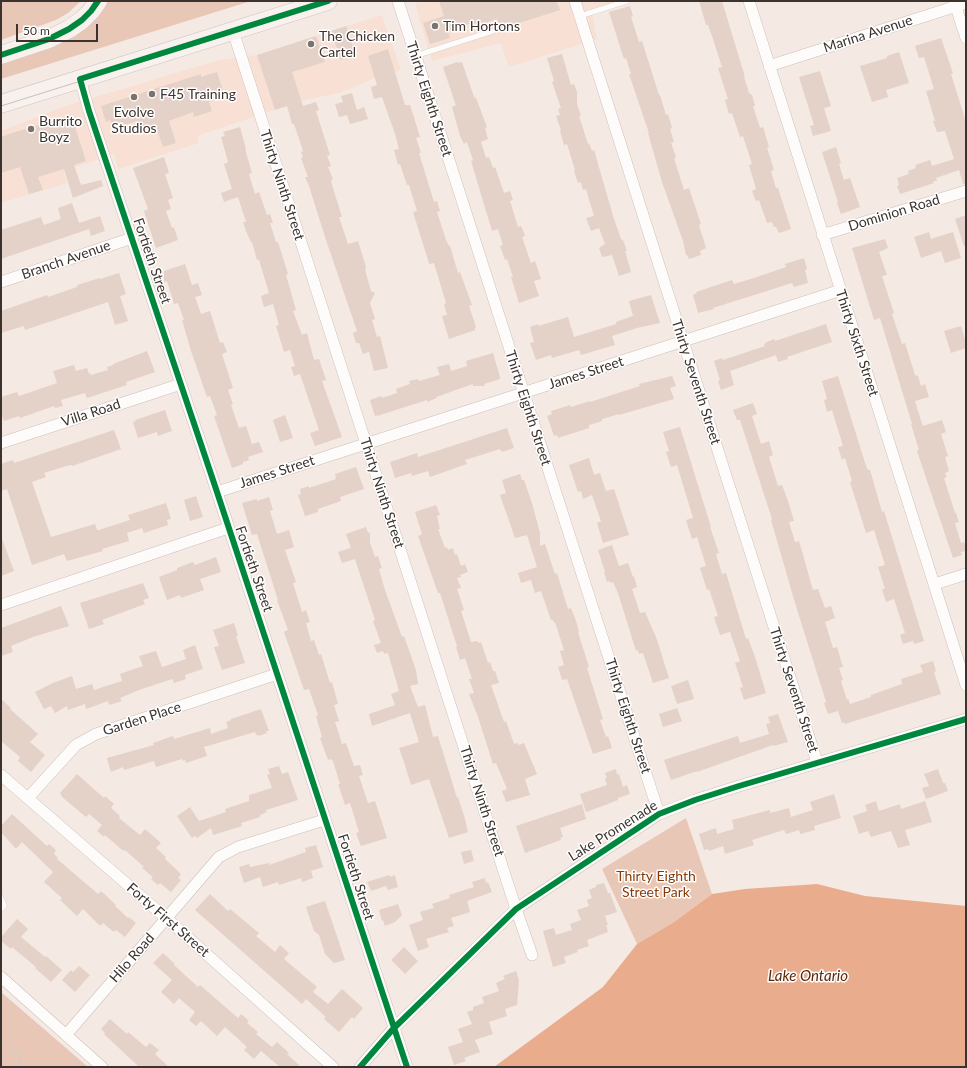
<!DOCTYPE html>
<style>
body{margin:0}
#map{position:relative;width:967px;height:1068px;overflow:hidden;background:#f5e9e3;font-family:Lato,sans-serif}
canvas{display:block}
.frame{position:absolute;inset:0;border:2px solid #3d332e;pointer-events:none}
.scale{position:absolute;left:16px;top:24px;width:82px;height:18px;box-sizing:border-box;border:2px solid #3d332e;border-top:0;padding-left:5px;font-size:12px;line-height:14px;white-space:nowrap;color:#3d332e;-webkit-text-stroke:3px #fff;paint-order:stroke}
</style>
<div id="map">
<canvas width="967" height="1068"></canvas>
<div class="frame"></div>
<div class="scale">50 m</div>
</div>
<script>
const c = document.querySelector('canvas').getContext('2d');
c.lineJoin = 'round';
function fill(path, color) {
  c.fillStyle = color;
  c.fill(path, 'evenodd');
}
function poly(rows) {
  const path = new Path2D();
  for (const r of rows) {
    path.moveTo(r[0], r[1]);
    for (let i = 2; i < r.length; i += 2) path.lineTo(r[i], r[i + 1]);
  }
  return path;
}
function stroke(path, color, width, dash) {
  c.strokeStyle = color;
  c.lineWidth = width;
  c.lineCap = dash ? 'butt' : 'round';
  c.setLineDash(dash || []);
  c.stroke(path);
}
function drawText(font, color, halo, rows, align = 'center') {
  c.font = font + ' Lato,sans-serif';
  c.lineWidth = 3;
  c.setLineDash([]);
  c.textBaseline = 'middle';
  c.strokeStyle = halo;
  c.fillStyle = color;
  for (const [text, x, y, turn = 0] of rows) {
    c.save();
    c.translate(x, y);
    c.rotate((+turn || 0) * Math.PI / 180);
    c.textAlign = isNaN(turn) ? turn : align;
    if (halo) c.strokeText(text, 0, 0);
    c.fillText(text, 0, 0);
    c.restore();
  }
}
const built = poly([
 [422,1,633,1,592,14,597,39,509,67,501,43,432,61,415,4],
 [382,15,401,70,375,78,339,93,301,101,197,136,199,143,118,169,114,154,64,171,67,183,1,203,1,131,62,107,219,60,257,55]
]);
const green = poly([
 [1,1,81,1,68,13,56,20,1,40],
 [108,1,251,1,1,79,1,64,58,44,74,37,95,20],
 [686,818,712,894,674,922,637,944,602,869],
 [1,992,88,1067,1,1067]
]);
const water = poly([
 [817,884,865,896,966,906,966,1067,494,1067,603,987,637,944,674,922,712,894,745,889]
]);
const building = poly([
 [439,1,556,1,560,10,500,29,497,19,473,27,472,23,448,31,450,38,430,44,423,23,444,16],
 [699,1,722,1,745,77,744,77,749,93,752,95,755,106,753,106,760,128,763,127,769,147,767,148,774,170,771,171,776,188,778,188,791,229,779,233,776,227,774,227,772,222,767,223,759,200,756,201,752,191,756,189,749,165,752,164,743,136,740,137,732,113,729,114,725,100,728,99,718,68,722,67,712,36,708,25,706,25],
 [630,6,633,16,631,17,639,42,642,41,659,95,660,95,666,115,668,114,672,128,670,129,674,142,671,143,676,157,674,158,684,190,689,188,701,224,699,225,706,248,700,251,701,255,689,259,687,255,686,255,683,241,662,182,648,133,649,133,629,74,631,74,626,58,624,59,609,12],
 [346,26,356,55,341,60,331,31],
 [316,36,325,62,292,72,303,106,316,102,319,110,316,111,330,155,327,156,331,166,328,167,333,179,331,180,332,185,342,217,339,217,348,244,358,241,366,267,365,270,371,291,375,293,370,303,375,319,372,320,377,337,380,336,388,368,374,371,369,352,363,354,359,343,356,343,353,333,357,331,326,240,309,186,305,177,308,177,301,158,303,157,301,152,303,151,294,124,292,124,287,106,275,110,257,55],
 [941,38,953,73,951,74,966,122,966,184,963,184,959,170,936,178,937,181,933,181,934,183,900,194,897,186,899,185,897,178,909,174,908,171,916,168,915,165,930,160,932,166,954,159,945,131,937,132,933,121,935,121,926,91,934,89,924,57,919,58,915,46],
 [388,49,405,105,410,105,413,114,420,137,416,138,421,153,419,153,434,202,437,201,440,211,437,212,446,240,449,246,450,246,458,273,460,272,472,305,469,306,476,327,475,328,475,330,449,339,442,316,447,315,444,304,446,303,434,263,429,264,428,260,413,212,417,211,409,185,407,185,400,164,398,165,394,150,399,149,395,134,382,97,374,99,371,87,377,85,368,56],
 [899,52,909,83,886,90,888,97,872,102,860,66,887,58,887,56],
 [562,54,571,85,574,84,577,92,577,104,581,116,579,116,588,144,589,143,592,151,594,150,614,219,621,239,623,240,627,251,625,251,631,272,619,276,612,255,602,257,599,248,605,244,599,228,591,231,586,218,594,216,586,189,583,190,581,182,578,183,574,171,575,170,567,144,564,145,560,131,561,130,556,116,560,115,558,109,561,108,552,82,554,81,547,58],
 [457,62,458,63,462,62,474,97,476,98,487,127,485,128,488,139,481,142,486,158,489,157,493,168,495,167,504,193,510,191,513,200,510,201,518,227,521,226,522,228,525,236,522,237,531,263,535,261,541,279,534,281,539,296,519,303,511,277,513,277,507,259,505,260,500,246,503,245,498,229,492,231,471,161,473,160,467,142,464,144,460,136,452,107,456,105,455,103,443,67],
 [820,71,831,106,824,108,831,131,813,136,810,126,814,125,799,77],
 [217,72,225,97,209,102,212,111,194,117,193,112,169,121,176,143,163,147,155,124,140,129,137,121,124,125,123,122,112,125,110,120,106,122,101,106,201,74,201,77],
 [352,93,357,110,364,107,368,119,350,124,347,115,339,117,335,104,343,102,341,96],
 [71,115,86,161,74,165,81,185,101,180,103,186,73,198,64,169,38,177,43,190,29,194,20,167,1,173,1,137,9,134],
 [240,127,246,149,245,149,252,173,249,174,255,194,259,192,267,215,270,214,273,223,270,223,276,242,278,242,288,274,286,275,296,310,293,311,302,335,307,333,314,360,319,359,326,380,322,381,342,437,315,446,310,433,319,430,300,374,294,376,291,367,295,366,290,350,284,352,276,326,279,325,273,304,264,307,261,296,269,293,259,260,257,260,252,242,251,242,246,231,243,222,246,222,238,197,224,202,221,193,232,189,224,164,228,162,221,137,225,136,223,132],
 [836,147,841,163,839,164,844,180,850,178,860,207,841,214,837,203,838,202,822,152],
 [164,157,169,173,165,174,173,198,168,200,171,209,166,211,172,228,174,227,178,240,156,248,144,211,148,209,133,168],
 [72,203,79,223,100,216,105,231,91,236,89,229,1,259,1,230,41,217,44,225,61,219,58,208],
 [966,215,966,246,964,246,955,219],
 [929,232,931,239,953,232,961,258,945,263,941,251,921,258,914,237],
 [885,239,888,248,879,252,887,275,882,276,894,313,892,314,902,344,905,343,915,375,918,376,921,386,925,384,929,397,915,401,921,421,923,426,942,420,946,432,941,434,948,456,945,457,949,471,945,473,947,477,944,478,955,513,956,513,959,522,955,523,961,543,964,542,966,550,966,551,961,552,962,555,953,558,917,451,919,450,911,424,912,424,880,318,874,320,852,248],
 [804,258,807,269,805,270,808,283,794,287,792,283,713,308,714,309,698,313,693,295,697,293,696,292,732,280,734,284,754,278,786,267,785,264],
 [185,264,192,285,198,283,202,295,195,297,201,314,210,311,220,343,223,342,227,352,222,354,233,388,228,390,233,404,231,405,239,428,246,426,252,444,259,442,263,452,248,457,249,460,243,462,243,464,232,468,214,416,217,415,210,396,207,397,191,351,182,320,184,320,178,303,174,304,167,281,164,282,164,271],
 [119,273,126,294,120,296,128,321,115,325,108,302,25,330,24,326,1,333,1,311,47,295,48,297,77,287,77,285,87,282,100,278,100,279],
 [651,295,660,323,637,328,612,336,615,345,581,355,579,350,552,358,551,355,536,360,530,343,534,342,530,327,538,324,538,326,568,317,574,337,616,324,616,322,633,316,629,301],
 [826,324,832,342,787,357,788,359,778,362,776,355,730,371,734,385,721,390,718,381,720,380,714,361,722,358,723,360,765,346,764,344,767,342,774,339,775,341],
 [961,326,966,343,966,348,951,353,944,331],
 [147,351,155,372,126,382,127,385,87,398,85,393,61,400,63,406,55,408,54,406,20,418,19,416,4,421,1,414,1,397,17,392,19,396,57,383,53,371,74,365,76,371,87,368,89,374,90,373,91,375,108,370,107,367,113,365,113,364],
 [493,353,500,377,500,379,484,384,485,386,473,386,473,384,436,397,437,398,427,402,427,400,377,416,377,415,375,416,370,400,381,396,382,398,397,393,396,389,410,384,409,381,418,379,419,381,440,375,437,367,449,364,451,371,467,366,466,361],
 [672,376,676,386,670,388,674,399,619,415,619,414,602,419,602,421,589,425,589,428,558,438,557,435,554,436,547,416,552,414,551,411,570,405,571,407,590,401,590,402,640,386,639,384],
 [838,376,866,466,868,470,870,470,882,512,884,511,924,641,914,644,913,641,903,644,900,635,905,633,894,599,886,602,882,589,885,589,878,567,885,565,874,530,866,533,850,482,852,481,845,458,842,460,838,447,843,446,832,410,827,412,824,400,827,399,822,381],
 [753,403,757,414,752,416,761,444,769,441,773,455,769,457,778,486,782,485,788,501,794,521,789,522,795,542,799,541,813,590,818,589,825,608,831,606,835,618,825,622,833,648,837,647,843,667,839,668,843,680,841,681,847,700,848,699,850,704,871,697,871,695,902,684,901,679,923,672,920,665,933,661,936,671,934,672,941,694,845,724,844,722,842,723,838,711,828,714,824,703,826,702,822,689,795,603,771,520,772,519,740,420,737,420,733,410],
 [165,410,172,431,158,436,157,432,138,438,133,422,136,421,135,420],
 [285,415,293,438,280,442,273,420],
 [680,427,711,527,710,527,719,553,716,554,722,574,726,573,746,639,748,638,755,657,766,693,744,700,740,688,743,687,735,663,740,661,730,632,720,635,714,617,718,616,709,589,707,590,700,568,706,566,697,537,692,539,686,520,693,518,677,465,671,467,666,452,669,451,663,432],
 [507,428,514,448,502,452,500,449,465,460,467,464,430,477,428,471,412,476,411,473,395,478,390,462,417,453,418,457],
 [114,430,121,449,72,466,72,465,66,466,44,473,46,477,32,482,51,537,95,524,97,530,99,530,130,520,128,515,166,503,171,519,167,520,168,525,144,533,142,528,127,533,129,541,102,549,103,551,67,561,64,554,32,565,7,489,1,491,1,464,13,460,14,463],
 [589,458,594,475,600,473,606,491,614,489,629,535,603,543,597,523,601,521,592,495,583,499,581,491,578,492,569,465],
 [356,467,364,489,340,497,341,501,318,509,318,512,305,516,298,495,301,494,300,489,309,486,309,488,336,479,335,474],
 [520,474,522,480,524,480,532,503,540,533,540,546,545,544,555,574,557,573,568,609,571,608,576,621,579,632,578,632,589,667,587,668,603,719,600,720,606,737,608,736,612,748,593,754,567,679,562,680,558,667,564,665,560,651,564,650,555,622,554,623,553,620,551,620,541,591,535,593,531,580,521,583,518,573,537,567,527,535,515,538,500,495,506,493,502,480],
 [196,496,203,517,190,521,184,500],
 [269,497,273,510,270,511,277,534,289,530,294,547,285,550,296,582,293,583,302,612,306,610,310,622,306,623,311,641,314,640,319,655,321,654,330,683,332,682,338,704,334,705,339,721,335,722,342,744,346,743,354,766,360,765,363,775,359,776,368,803,375,801,387,838,361,846,356,833,359,832,350,803,345,805,338,784,340,784,333,761,331,759,328,760,320,738,322,737,316,716,318,715,309,689,304,690,291,652,284,632,285,631,288,630,277,600,278,600,257,534,252,535,242,503,257,499,257,501],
 [436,505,440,515,437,516,440,529,438,529,445,548,447,547,448,550,453,548,455,555,457,554,461,566,465,564,468,572,460,575,461,577,457,578,461,588,457,589,464,610,461,611,471,642,478,641,478,643,481,642,488,663,490,662,493,671,495,671,499,683,491,685,504,722,506,721,514,744,518,743,518,745,524,743,537,774,525,779,530,795,506,802,502,791,507,789,496,763,493,764,478,717,469,694,474,693,469,679,472,679,465,658,460,660,456,647,457,646,440,593,438,593,418,536,422,534,415,512],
 [366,527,368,533,370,532,370,543,375,557,378,556,382,568,379,569,385,590,402,637,404,636,416,670,418,684,410,686,418,707,425,705,433,737,438,736,457,798,458,797,465,819,468,832,449,838,429,779,411,785,404,762,399,748,419,742,410,713,372,726,369,714,395,705,391,694,399,691,388,653,384,654,383,651,377,653,374,645,381,643,373,621,375,620,355,559,342,563,338,552,351,548,346,534],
 [1,539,2,539,14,571,1,576],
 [612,545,619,566,628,563,633,577,634,576,637,587,632,589,640,613,645,612,656,637,669,678,653,683,643,653,639,654,638,650,636,651,618,593,613,582,610,583,610,581,607,582,604,572,605,572,598,550],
 [216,557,221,572,200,579,204,590,181,598,180,595,167,600,159,577,177,570,177,568,193,562,195,565],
 [143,583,149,598,143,600,145,604,102,620,104,624,89,629,80,603],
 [61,606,69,626,33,637,11,646,13,652,1,656,1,628],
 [234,623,238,636,236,636,245,663,222,670,214,647,219,646,213,630],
 [195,645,203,669,185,675,186,679,174,683,172,679,139,690,120,698,122,701,109,705,108,701,86,709,85,704,68,710,67,706,55,713,51,706,44,709,35,692,53,683,72,676,76,689,92,684,94,690,122,681,120,674,143,666,139,656,156,651,162,667,186,659,183,650],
 [688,680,694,699,677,704,671,686],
 [1,699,11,708,10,709,38,734,30,742,45,755,31,772,18,761,20,757,1,741],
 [677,708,682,721,663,727,659,714],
 [261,709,269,731,266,731,267,733,258,736,258,735,256,735,255,732,204,747,207,756,186,763,185,760,183,761,182,759,156,767,154,761,124,770,123,767,111,772,107,758,154,745,153,743,173,736,174,739,210,728,211,734,228,728,226,722,231,720,231,719],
 [778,714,788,742,773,746,773,745,697,772,697,771,671,780,664,760,738,736,740,743,769,734,766,724,770,723,768,717],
 [279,766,282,774,288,772,298,800,266,810,267,812,260,815,260,817,241,823,242,826,213,835,211,828,197,838,195,836,192,838,177,816,190,807,199,821,226,812,225,809,249,801,249,795,272,788,267,775,270,774,268,769],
 [616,769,617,775,619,774,623,787,627,785,630,794,618,798,618,800,608,804,586,812,580,794,607,785,605,778,607,778,605,773],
 [938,769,943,783,945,783,948,791,926,799,922,788,929,786,924,774],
 [77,774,104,798,105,796,114,804,111,808,120,816,119,818,140,835,145,829,161,843,156,848,166,857,165,859,181,874,178,878,181,880,171,892,160,883,158,885,151,879,153,877,142,868,144,867,125,850,124,851,121,849,105,835,104,837,97,831,102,825,89,814,86,817,62,797,60,793],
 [834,794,841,818,814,826,815,830,800,834,799,830,786,834,784,830,752,840,754,845,725,854,723,846,709,851,708,849,704,850,699,834,716,828,717,834,734,829,732,820,770,810,770,813,789,808,791,817,813,810,810,802],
 [876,801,879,811,900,804,901,809,925,801,932,822,905,830,910,845,898,848,891,831,871,837,868,831,859,834,853,816,867,811,865,805],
 [582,804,586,819,560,828,563,837,560,838,561,840,525,853,516,826],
 [12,814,47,846,49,844,56,850,54,854,58,858,57,859,98,894,101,891,116,905,115,906,128,918,129,917,136,923,125,937,116,930,114,932,103,923,100,926,83,909,77,916,60,900,62,898,44,882,53,872,22,842,16,849,1,832,1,826],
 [316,845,323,867,311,871,313,878,302,882,301,878,279,885,278,882,263,887,260,877,244,883,239,867,249,864,250,867,269,863,269,865,306,852,305,848],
 [471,850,474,861,464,864,461,852],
 [389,875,390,877,395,875,398,887,388,890,386,886,371,891,367,882],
 [485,878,486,883,488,882,492,892,467,901,470,912,451,918,454,926,447,928,449,932,426,939,429,947,418,951,409,925,423,920,420,912,434,908,432,904,450,898,449,895,474,887,472,882],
 [604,883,608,893,610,893,617,912,605,916,608,925,606,925,608,932,587,940,589,946,577,950,578,952,564,957,566,963,553,967,543,931,554,928,556,935,572,930,570,924,581,920,577,910,589,906,587,900,592,898,589,890,596,887,596,885],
 [210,894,228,911,230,909,259,933,256,936,275,952,280,945,289,953,284,959,317,987,313,992,328,1004,342,989,363,1008,354,1019,352,1017,339,1032,324,1019,326,1017,306,999,302,1004,195,910],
 [325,901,345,960,334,963,325,954,319,935,314,931,306,907],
 [398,904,402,915,395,922,385,926,383,920,382,921,379,910],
 [17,919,28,929,21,937,45,957,46,956,62,970,51,982,35,968,36,967,12,947,11,949,1,941,1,937],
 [404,947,418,961,405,974,391,960],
 [163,953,175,964,174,965,198,987,200,985,238,1018,241,1014,249,1021,247,1023,258,1032,256,1034,272,1047,277,1042,289,1053,287,1054,301,1067,280,1067,261,1051,254,1059,244,1050,247,1047,225,1027,217,1036,201,1021,196,1026,189,1020,195,1012,179,998,174,1004,161,992,172,980,153,963],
 [79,966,90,975,75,992,62,980,71,970,73,972],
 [516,971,519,980,517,1005,505,1009,507,1016,489,1022,493,1034,475,1040,480,1052,464,1058,466,1061,454,1065,448,1047,463,1042,458,1029,472,1024,467,1012,473,1010,473,1007,484,1003,482,997,499,991,496,983,505,979,503,976],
 [110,1019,127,1034,128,1032,146,1047,150,1043,159,1050,155,1054,169,1067,139,1067,104,1034,105,1033,101,1029]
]);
const path = poly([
 [1,1041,11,1047,18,1055,20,1063,17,1067]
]);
const lane = poly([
 [580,16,627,1],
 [415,56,493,31],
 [1,898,4,905,1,909]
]);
const street = poly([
 [398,1,659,814],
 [575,1,817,762],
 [749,1,966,685],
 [954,1,966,38],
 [233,31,516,909,532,955],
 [769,66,966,3],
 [80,79,89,111,214,483,407,1067],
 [822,235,966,191],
 [1,282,132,238],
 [1,443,181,384],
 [217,492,841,290],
 [935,584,966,574],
 [1,605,228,528],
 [1,775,166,918,333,1067],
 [28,798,76,745,96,734,277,674],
 [1,977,102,1067],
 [66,1035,219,857,238,847,324,820],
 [360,1067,393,1029,516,909,659,814,695,800,739,786,966,719]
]);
const primary = poly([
 [1,55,49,39,69,29,82,20,91,11,98,1],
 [1,104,328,1]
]);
const tram = poly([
 [1,106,336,1]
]);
const cycleway = poly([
 [328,1,80,79,89,111,214,483,407,1067],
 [1,55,49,39,69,29,82,20,91,11,98,1],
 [360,1067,393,1029,516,909,659,814,695,800,739,786,966,719]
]);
const markers = [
 [435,26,4,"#7d736d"],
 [311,44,4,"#7d736d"],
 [152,94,4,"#7d736d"],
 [134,97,4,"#7d736d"],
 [31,129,4,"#7d736d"]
];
const poiNames = [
 ["Tim Hortons",443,26],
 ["The Chicken",319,36],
 ["Cartel",319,52],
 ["F45 Training",160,94],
 ["Evolve",134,112,"center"],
 ["Studios",134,128,"center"],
 ["Burrito",39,121],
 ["Boyz",39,137]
];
const streetNames = [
 ["Marina Avenue",868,34,-18],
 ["Thirty Eighth Street",429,99,72],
 ["Thirty Ninth Street",282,185,72],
 ["Dominion Road",894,213,-17],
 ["Branch Avenue",66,260,-19],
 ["Fortieth Street",152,261,71],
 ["Thirty Sixth Street",857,343,72],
 ["James Street",586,373,-18],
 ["Thirty Seventh Street",696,382,72],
 ["Thirty Eighth Street",528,408,72],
 ["Villa Road",91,413,-18],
 ["James Street",277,472,-18],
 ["Thirty Ninth Street",382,493,72],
 ["Fortieth Street",254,569,71],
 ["Thirty Seventh Street",794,690,72],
 ["Thirty Eighth Street",628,716,72],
 ["Garden Place",142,719,-18],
 ["Thirty Ninth Street",482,801,72],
 ["Lake Promenade",613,831,-32],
 ["Fortieth Street",356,877,72],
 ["Forty First Street",168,920,41],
 ["Hilo Road",132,958,-49]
];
const parkNames = [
 ["Thirty Eighth",656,876],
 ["Street Park",656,892]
];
const waterNames = [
 ["Lake Ontario",808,976]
];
fill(built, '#f8e0d4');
fill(green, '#e9c7b7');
fill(water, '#e9ac8d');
fill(building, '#e4d1c8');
stroke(lane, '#cabfba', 6);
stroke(street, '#cabfba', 12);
stroke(primary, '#cdc6c3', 19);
stroke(path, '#cfccc9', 2, [3, 2]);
stroke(lane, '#fefcfb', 5.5);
stroke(street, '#fefcfb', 11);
stroke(primary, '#f8f1ed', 18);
stroke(tram, '#c5c1bf', 1);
stroke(cycleway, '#00873e', 6);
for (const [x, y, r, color] of markers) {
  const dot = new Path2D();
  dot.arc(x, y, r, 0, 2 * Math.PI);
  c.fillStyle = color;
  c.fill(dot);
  stroke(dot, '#fff', 1.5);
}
drawText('14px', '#3d332e', '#fff', poiNames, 'left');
drawText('14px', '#3d332e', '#fff', streetNames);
drawText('14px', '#843a09', '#fff', parkNames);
drawText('italic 15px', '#5b2707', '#fff', waterNames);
</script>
